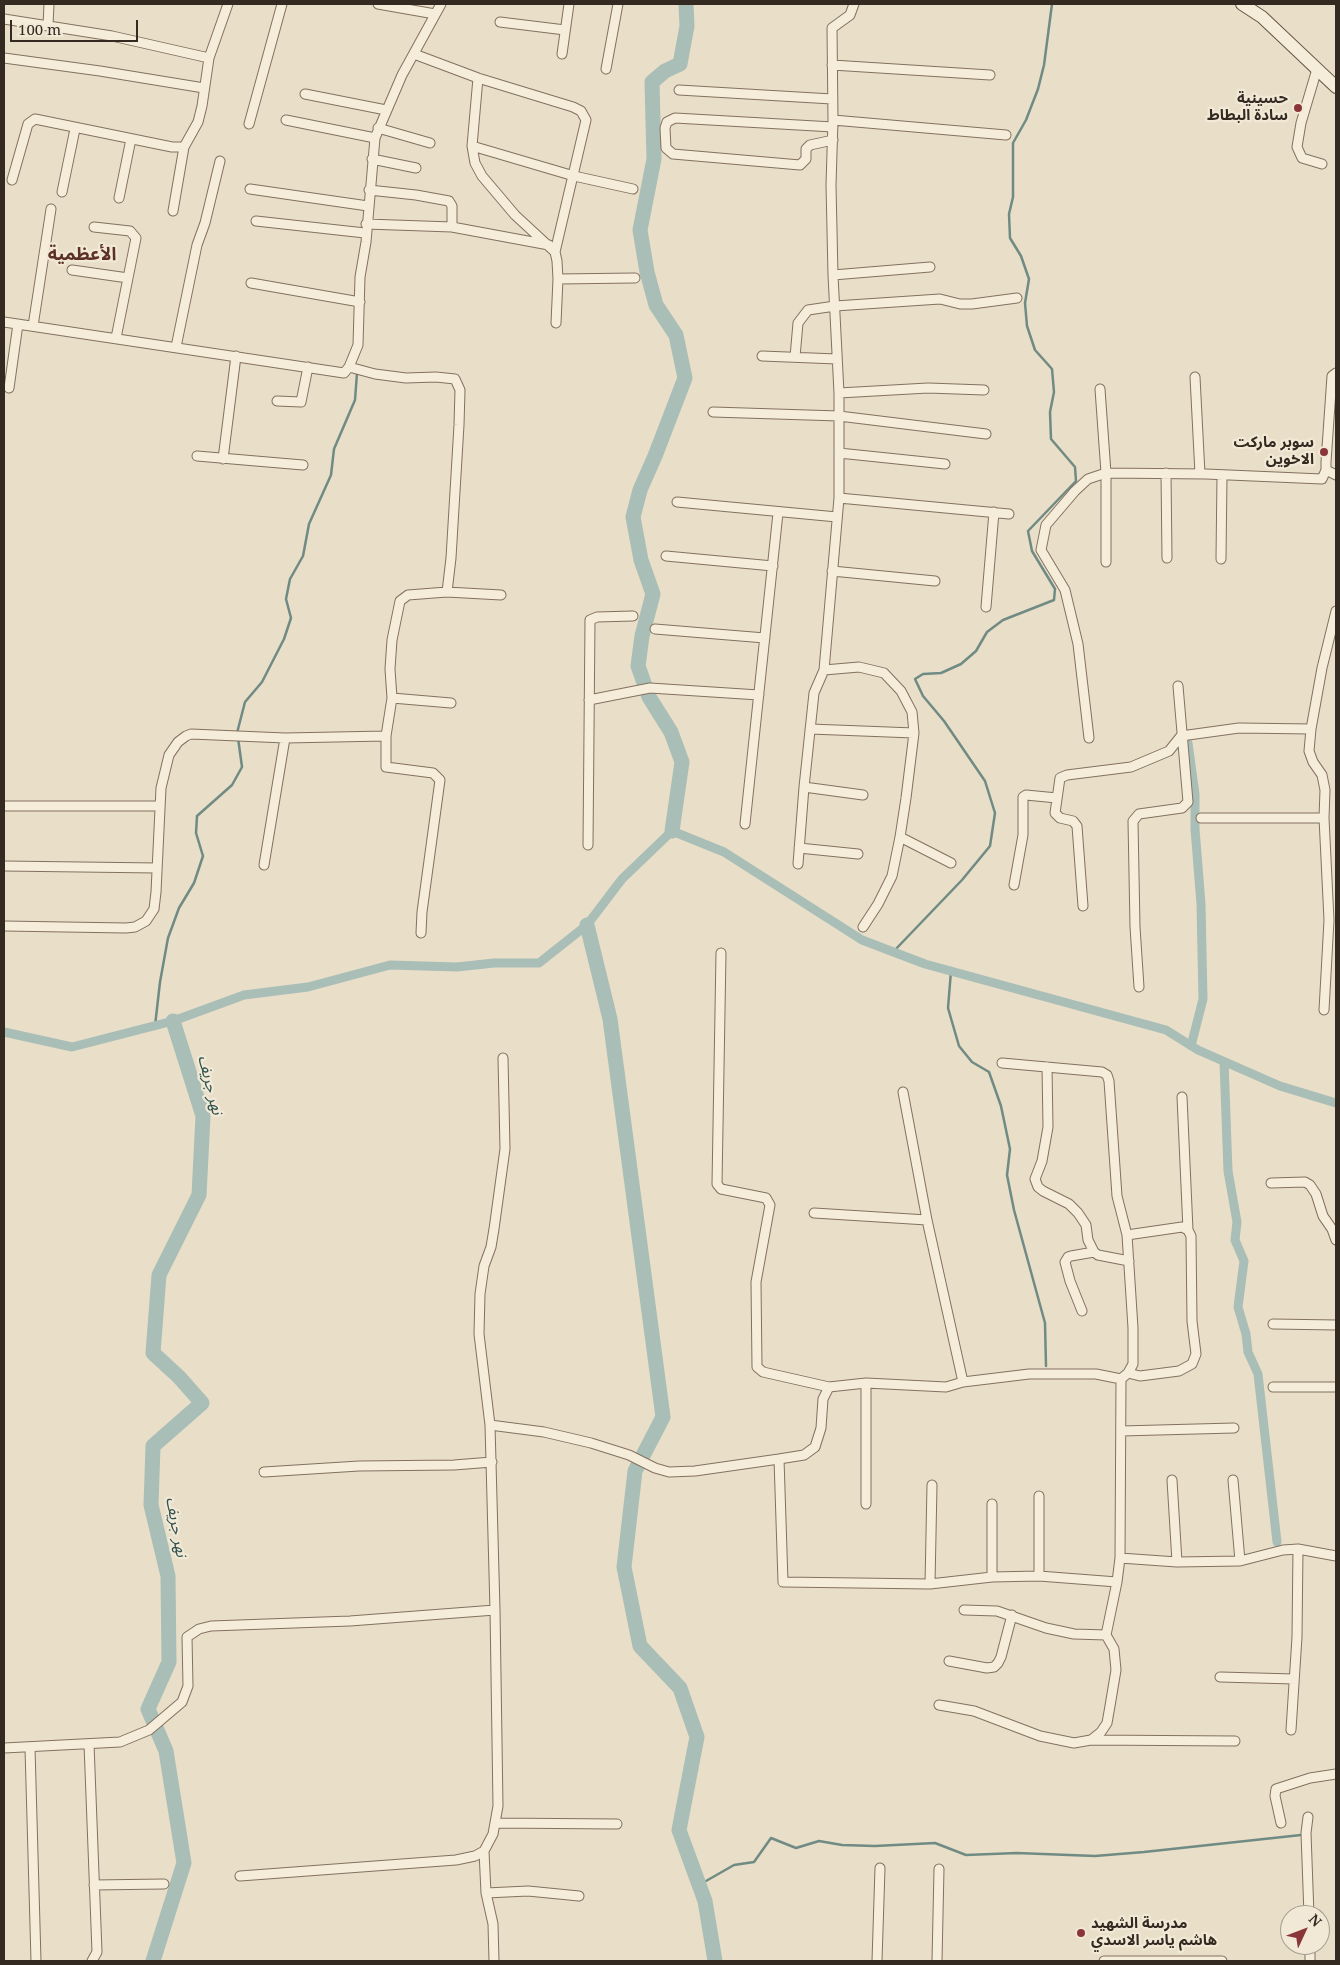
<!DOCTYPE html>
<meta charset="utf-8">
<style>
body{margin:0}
#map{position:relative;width:1340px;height:1965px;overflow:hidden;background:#e9dec8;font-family:"Noto Serif",serif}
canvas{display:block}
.frame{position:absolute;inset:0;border:5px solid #352a21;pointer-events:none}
.north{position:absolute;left:1280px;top:1905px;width:50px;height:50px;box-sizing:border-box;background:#f1e9d6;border:1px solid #a69d8e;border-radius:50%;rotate:47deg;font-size:14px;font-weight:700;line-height:20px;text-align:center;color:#352a21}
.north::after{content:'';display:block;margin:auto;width:18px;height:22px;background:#8a3638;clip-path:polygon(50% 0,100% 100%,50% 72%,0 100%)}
.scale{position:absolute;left:10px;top:20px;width:128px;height:22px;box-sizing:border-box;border:2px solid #352a21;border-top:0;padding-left:6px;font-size:15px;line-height:18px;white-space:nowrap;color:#352a21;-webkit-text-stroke:4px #f1e9d6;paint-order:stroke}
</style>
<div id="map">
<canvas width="1340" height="1965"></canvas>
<div class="frame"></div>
<div class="north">N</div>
<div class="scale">100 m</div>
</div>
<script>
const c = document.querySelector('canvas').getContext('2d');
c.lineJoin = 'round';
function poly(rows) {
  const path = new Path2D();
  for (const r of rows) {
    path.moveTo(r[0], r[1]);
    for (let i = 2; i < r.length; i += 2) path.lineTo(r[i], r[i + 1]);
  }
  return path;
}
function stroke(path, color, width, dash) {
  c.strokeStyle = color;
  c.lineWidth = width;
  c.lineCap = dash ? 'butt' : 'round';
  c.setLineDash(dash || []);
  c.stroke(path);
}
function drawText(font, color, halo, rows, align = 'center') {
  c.font = font + ' "Noto Serif","Noto Sans Arabic",serif';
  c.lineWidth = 4.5;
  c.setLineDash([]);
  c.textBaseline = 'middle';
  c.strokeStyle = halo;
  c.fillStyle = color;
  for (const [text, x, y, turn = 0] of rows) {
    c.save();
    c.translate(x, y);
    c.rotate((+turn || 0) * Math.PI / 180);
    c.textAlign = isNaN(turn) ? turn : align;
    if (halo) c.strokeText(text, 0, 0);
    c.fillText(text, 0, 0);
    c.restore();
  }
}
const stream = poly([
 [237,733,245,702,262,682,284,639,291,618,286,599,290,579,303,556,309,524,331,475,334,449,355,400,357,373],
 [893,952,962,880,990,846,995,813,985,781,944,721,923,696,915,679,923,674,941,673,961,664,976,651,987,632,1003,620,1054,600,1055,589,1032,551,1028,531,1076,481,1075,467,1051,439,1050,412,1054,392,1052,369,1035,350,1027,326,1025,303,1029,279,1021,256,1010,238,1009,214,1013,197,1013,143,1026,120,1038,89,1044,65,1052,4],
 [951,971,948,1008,959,1046,972,1062,989,1072,1001,1106,1010,1149,1007,1175,1014,1210,1045,1323,1046,1366],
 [155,1026,160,982,168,938,179,908,194,883,203,856,196,833,197,816,232,785,242,767,238,738],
 [699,1885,734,1865,754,1862,771,1838,796,1848,819,1841,842,1845,875,1846,935,1843,966,1855,1017,1853,1095,1856,1144,1852,1301,1835]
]);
const canal = poly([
 [1188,743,1195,794,1195,829,1201,904,1203,999,1191,1046],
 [4,1032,72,1047,173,1021,244,995,308,987,390,965,457,967,494,963,539,963,587,925,622,879,672,831,724,852,862,940,925,964,1166,1030,1198,1050,1280,1086,1336,1103],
 [1224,1062,1228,1171,1237,1222,1235,1240,1244,1261,1238,1307,1246,1334,1248,1352,1258,1374,1277,1542]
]);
const river = poly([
 [672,831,682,762,671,732,649,697,638,666,642,636,653,594,641,560,633,517,640,490,655,456,685,378,676,335,656,305,647,272,640,230,654,159,652,82,665,71,680,64,687,26,686,4],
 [587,925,610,1019,663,1417,635,1471,624,1567,640,1646,680,1688,697,1737,679,1830,705,1901,715,1961],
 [153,1961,184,1863,166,1751,148,1709,169,1662,168,1576,151,1505,153,1446,202,1403,179,1377,153,1353,159,1275,199,1195,203,1116,173,1021]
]);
const minor = poly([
 [378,4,435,14],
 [4,19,112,36,209,58],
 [500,22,565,30],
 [48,26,49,4],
 [414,54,478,78,573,107,581,111,586,120,555,252],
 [562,54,569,4],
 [4,58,100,71,204,88],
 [832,65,990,75],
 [606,69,618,4],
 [1317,69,1301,123,1297,147,1302,158,1322,164],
 [478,78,472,146,475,163,482,176,515,215,555,252,557,261,558,279,556,323],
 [679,90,832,99],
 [305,94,386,110],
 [286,120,375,138],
 [833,120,1006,135],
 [249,124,282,4],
 [378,128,430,143],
 [833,140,810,145,806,149,806,159,800,165,673,154,666,148,665,128,667,122,675,118,833,127],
 [472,146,574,176,633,189],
 [372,159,416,168],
 [12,180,28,124,35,119,172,147,184,147,198,122,202,106,209,58,228,4],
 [250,189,368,206],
 [369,190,416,195,449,201,452,206,452,227],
 [62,192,75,129],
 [119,198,131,139],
 [173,211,184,147],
 [256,221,365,233],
 [366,224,452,227,549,245],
 [94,227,130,231,136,238,116,338],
 [72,270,128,278],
 [833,275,930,267],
 [558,279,635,278],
 [251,283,360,302],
 [4,322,344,373,349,367,358,345,360,277,366,242,375,138,402,75,441,4],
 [33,326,51,209],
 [176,347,197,245,205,223,220,161],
 [762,356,837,359],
 [795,357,798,323,808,310,835,306,940,299,960,304,972,304,1017,298],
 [349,367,375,374,406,378,436,377,455,379,460,390,459,425,451,558,447,592,501,595],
 [1336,373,1332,376,1326,462,1326,470,1336,475],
 [1195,377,1200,474],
 [9,388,18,324],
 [1100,389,1106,473,1106,562],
 [839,393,928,388,984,390],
 [277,401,301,402,308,367],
 [713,412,839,416,986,434],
 [839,453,945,464],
 [197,456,303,465],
 [223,459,236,356],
 [1166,473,1167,558],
 [839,498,1009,514],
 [677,502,837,517],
 [666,556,773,566],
 [1221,559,1222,475],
 [832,571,935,581],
 [986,607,994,512],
 [655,629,765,638],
 [824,670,859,667,884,673,901,691,912,712,914,733,906,798,900,837,892,876,878,904,863,927],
 [392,698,451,703],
 [589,700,650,688,759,695],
 [810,729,914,733],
 [1089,738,1078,644,1065,590,1041,550,1046,525,1075,491,1088,479,1106,473,1206,474,1322,479,1326,470],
 [804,787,863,795],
 [4,806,159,806],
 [1201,818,1324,818],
 [745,824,778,513],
 [900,837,951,863],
 [588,845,590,620,597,617,633,616],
 [799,848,858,854],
 [798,864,804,787,814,693,824,670,839,498,839,393,833,275,831,185,833,120,832,28,850,15,854,4],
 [264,865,285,738],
 [4,866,157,868],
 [1014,885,1023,835,1023,797,1026,795,1057,798],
 [1083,906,1077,826,1073,821,1060,818,1055,813,1060,778,1067,775,1131,767,1169,751,1181,736,1239,728,1311,729],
 [4,926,126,928,135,927,146,921,154,909,156,892,161,788,169,755,178,742,186,736,191,734,285,738,386,736],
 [421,933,422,912,440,780,433,773,386,767,386,736,392,698,390,669,392,640,400,601,408,595,447,592],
 [721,953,717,1184,721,1189,766,1198,770,1205,756,1282,757,1367,763,1372,829,1387],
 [1139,987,1135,927,1133,821,1139,814,1182,808,1188,802,1178,686],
 [1324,1010,1329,920,1324,818,1325,790,1322,775,1313,762,1309,751,1311,729,1322,668,1336,611],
 [1002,1063,1102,1072,1107,1075,1109,1081,1117,1196,1127,1235,1133,1328,1133,1364,1128,1373,1121,1379],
 [1047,1067,1048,1127,1042,1161,1035,1179,1038,1187,1043,1191,1069,1204,1078,1213,1086,1225,1088,1240,1094,1252,1098,1255,1129,1261],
 [903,1092,927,1220,963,1382],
 [1182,1097,1188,1230],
 [1271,1183,1305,1182,1310,1185,1316,1194,1323,1216,1332,1229,1336,1240],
 [814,1213,927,1220],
 [1127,1235,1182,1227,1188,1230,1191,1236,1192,1321,1196,1354,1192,1364,1179,1371,1140,1376,1128,1373],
 [1082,1311,1070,1281,1065,1262,1068,1257,1071,1256,1094,1252],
 [1273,1324,1336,1325],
 [1273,1387,1336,1387],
 [490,1425,479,1334,480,1294,484,1266,491,1247,494,1229,505,1149,503,1058],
 [1121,1431,1234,1428],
 [264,1472,359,1466,454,1465,492,1462],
 [1172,1480,1177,1562],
 [1233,1480,1240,1561],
 [1039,1496,1039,1576],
 [866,1504,866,1383],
 [1120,1558,1117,1582,1039,1576,992,1577,930,1584,783,1582,779,1459,804,1455,815,1447,821,1428,823,1399,829,1387,866,1383,946,1387,963,1382,1029,1374,1096,1374,1121,1379,1120,1558,1177,1562,1240,1561,1283,1550,1298,1549,1336,1556],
 [992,1577,992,1504],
 [930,1584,932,1485],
 [964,1610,997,1611,1046,1628,1074,1634,1106,1635],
 [949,1661,987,1668,994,1667,998,1663,1001,1657,1012,1615],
 [1220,1677,1294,1679],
 [939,1705,974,1711,1040,1736,1074,1743,1091,1740,1101,1732,1107,1723,1110,1706,1116,1670,1114,1649,1106,1635,1117,1582],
 [1291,1730,1297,1637,1298,1549],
 [1091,1740,1235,1741],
 [89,1744,97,1952,92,1961],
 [4,1748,120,1742,149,1730,182,1702,188,1686,187,1637,199,1629,211,1626,350,1621,495,1610,490,1425,544,1432,591,1443,629,1455,655,1468,669,1472,695,1471,779,1459],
 [30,1748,36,1961],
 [1308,1817,1306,1833,1309,1915],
 [495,1823,617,1824],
 [1281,1823,1275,1796,1276,1789,1310,1778,1336,1774],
 [484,1851,486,1893,493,1924,494,1961],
 [240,1876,456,1860,475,1856,484,1851,493,1834,498,1806,495,1610],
 [94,1885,164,1884],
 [486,1893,528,1891,579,1896],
 [1310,1945,1310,1961],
 [877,1961,880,1868],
 [937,1961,939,1869],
 [1104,1961,1222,1961]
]);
const secondary = poly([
 [1242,4,1262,17,1336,87]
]);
const markers = [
 [1298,108,5,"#8a3638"],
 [1324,452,5,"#8a3638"],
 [1081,1933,5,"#8a3638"]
];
const poiNames = [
 ["حسينية",1288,99],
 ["سادة البطاط",1288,116],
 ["سوبر ماركت",1314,443],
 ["الاخوين",1314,460],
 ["مدرسة الشهيد",1091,1924,"left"],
 ["هاشم ياسر الاسدي",1091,1941,"left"]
];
const waterNames = [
 ["نهر جريف",210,1085,76],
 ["نهر جريف",176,1527,80]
];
const quarterNames = [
 ["الأعظمية",82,255]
];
stroke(stream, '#708b84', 2.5);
stroke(canal, '#a8beb7', 9);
stroke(river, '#a8beb7', 15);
stroke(minor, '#83715f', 11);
stroke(secondary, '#655342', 14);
stroke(minor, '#f5ecda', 9);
stroke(secondary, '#f5ecda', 12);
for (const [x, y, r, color] of markers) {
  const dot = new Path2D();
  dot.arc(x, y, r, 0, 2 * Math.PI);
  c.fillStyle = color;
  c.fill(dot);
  stroke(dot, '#f1e9d6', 2);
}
drawText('bold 15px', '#352a21', '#f1e9d6', poiNames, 'right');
drawText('italic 16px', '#325350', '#f1e9d6', waterNames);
drawText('bold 18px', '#5c3025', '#f1e9d6', quarterNames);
</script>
